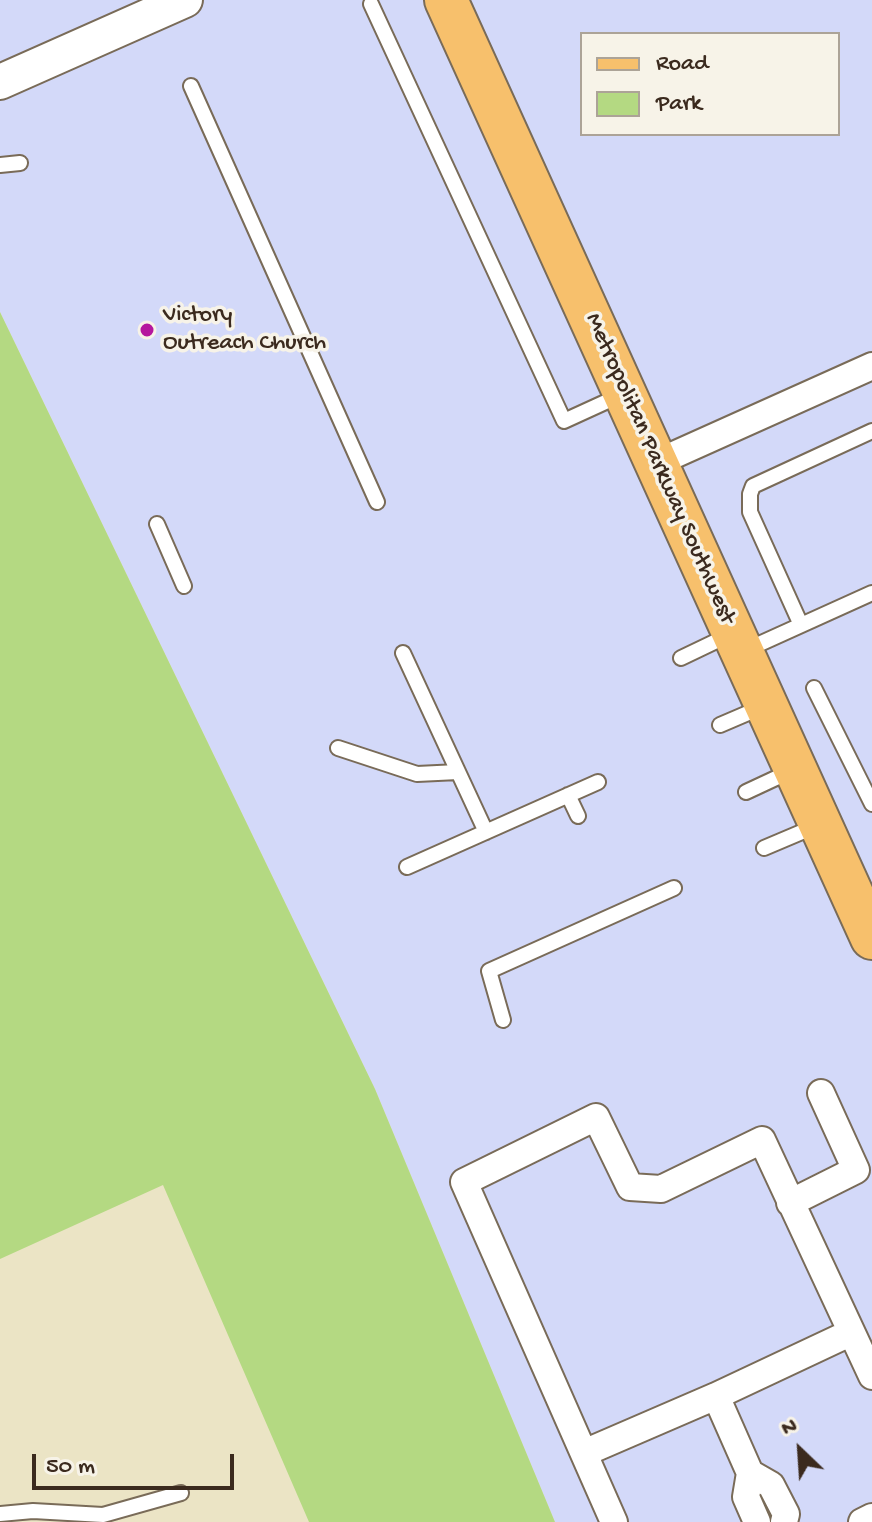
<!DOCTYPE html>
<style>
body{margin:0}
#map{position:relative;width:872px;height:1522px;overflow:hidden;background:#ebe4c5;font-family:"Gochi Hand",sans-serif}
canvas{display:block}
.legend{position:absolute;left:580px;top:32px;width:260px;height:104px;box-sizing:border-box;background:#f7f3e8;border:2px solid #aca397;margin:0;padding:10px 14px;list-style:none;font-size:24px;color:#3b2a1e}
.legend li{display:flex;align-items:center;gap:16px;height:40px}
.legend b{width:40px;border:2px solid #aca397}
.north{position:absolute;left:760px;top:1410px;width:80px;height:80px;-webkit-text-stroke:6px #f7f3e8;paint-order:stroke;rotate:335deg;font-size:22px;font-weight:700;line-height:32px;text-align:center;color:#3b2a1e}
.north::after{content:'';display:block;margin:auto;width:28px;height:36px;background:#3b2a1e;clip-path:polygon(50% 0,100% 100%,50% 72%,0 100%)}
.scale{position:absolute;left:32px;top:1454px;width:202px;height:36px;box-sizing:border-box;border:4px solid #3b2a1e;border-top:0;padding-left:10px;font-size:24px;line-height:28px;white-space:nowrap;color:#3b2a1e;-webkit-text-stroke:6px #f7f3e8;paint-order:stroke}
</style>
<div id="map">
<canvas width="872" height="1522"></canvas>
<ul class="legend">
<li><b style="height:10px;background:#f7c06c"></b>Road</li>
<li><b style="height:22px;background:#b4d982"></b>Park</li>
</ul>
<div class="north">N</div>
<div class="scale">50 m</div>
</div>
<script>
const c = document.querySelector('canvas').getContext('2d');
c.lineJoin = 'round';
function fill(path, color) {
  c.fillStyle = color;
  c.fill(path, 'evenodd');
}
function poly(rows) {
  const path = new Path2D();
  for (const r of rows) {
    path.moveTo(r[0], r[1]);
    for (let i = 2; i < r.length; i += 2) path.lineTo(r[i], r[i + 1]);
  }
  return path;
}
function stroke(path, color, width, dash) {
  c.strokeStyle = color;
  c.lineWidth = width;
  c.lineCap = dash ? 'butt' : 'round';
  c.setLineDash(dash || []);
  c.stroke(path);
}
function drawText(font, color, halo, rows, align = 'center') {
  c.font = font + ' "Gochi Hand",sans-serif';
  c.lineWidth = 7;
  c.setLineDash([]);
  c.textBaseline = 'middle';
  c.strokeStyle = halo;
  c.fillStyle = color;
  for (const [text, x, y, turn = 0] of rows) {
    c.save();
    c.translate(x, y);
    c.rotate((+turn || 0) * Math.PI / 180);
    c.textAlign = isNaN(turn) ? turn : align;
    if (halo) c.strokeText(text, 0, 0);
    c.fillText(text, 0, 0);
    c.restore();
  }
}
const built = poly([
 [0,0,872,0,872,1522,555,1522,375,1089,0,312],
 [582,34,838,34,838,134,582,134]
]);
const green = poly([
 [0,312,375,1089,555,1522,309,1522,163,1185,0,1259]
]);
const service = poly([
 [371,4,564,421,623,394],
 [191,86,377,502],
 [0,165,20,163],
 [157,524,184,586],
 [801,625,750,512,750,494,753,486,872,431],
 [746,650,872,593],
 [403,653,486,832],
 [681,658,729,635],
 [814,688,872,804],
 [720,725,762,707],
 [338,748,417,774,458,772],
 [746,792,791,771],
 [568,795,578,816],
 [764,848,816,826],
 [407,867,598,782],
 [503,1020,489,971,674,888],
 [0,1514,33,1511,103,1515,181,1493]
]);
const minor = poly([
 [656,463,872,366],
 [790,1203,856,1170,821,1093],
 [716,1396,750,1473,746,1497,757,1522],
 [584,1453,716,1396,850,1333],
 [750,1473,771,1485,786,1514,784,1522],
 [614,1522,464,1182,596,1117,630,1187,661,1189,762,1140,872,1376],
 [862,1522,872,1517]
]);
const tertiary = poly([
 [0,82,185,0]
]);
const primary = poly([
 [446,0,872,938]
]);
const markers = [
 [147,330,8,"#b5179e"]
];
const poiNames = [
 ["Victory",163,316],
 ["Outreach Church",163,344]
];
const streetNames = [
 ["Metropolitan Parkway Southwest",659,469,66]
];
fill(built, '#d3d9f9');
fill(green, '#b4d982');
stroke(service, '#796b58', 18);
stroke(minor, '#796b58', 30);
stroke(tertiary, '#796b58', 38);
stroke(primary, '#796b58', 46);
stroke(service, '#fff', 14);
stroke(minor, '#fff', 26);
stroke(tertiary, '#fff', 34);
stroke(primary, '#f7c06c', 42);
for (const [x, y, r, color] of markers) {
  const dot = new Path2D();
  dot.arc(x, y, r, 0, 2 * Math.PI);
  c.fillStyle = color;
  c.fill(dot);
  stroke(dot, '#f7f3e8', 3);
}
drawText('24px', '#3b2a1e', '#f7f3e8', poiNames, 'left');
drawText('24px', '#3b2a1e', '#f7f3e8', streetNames);
</script>
